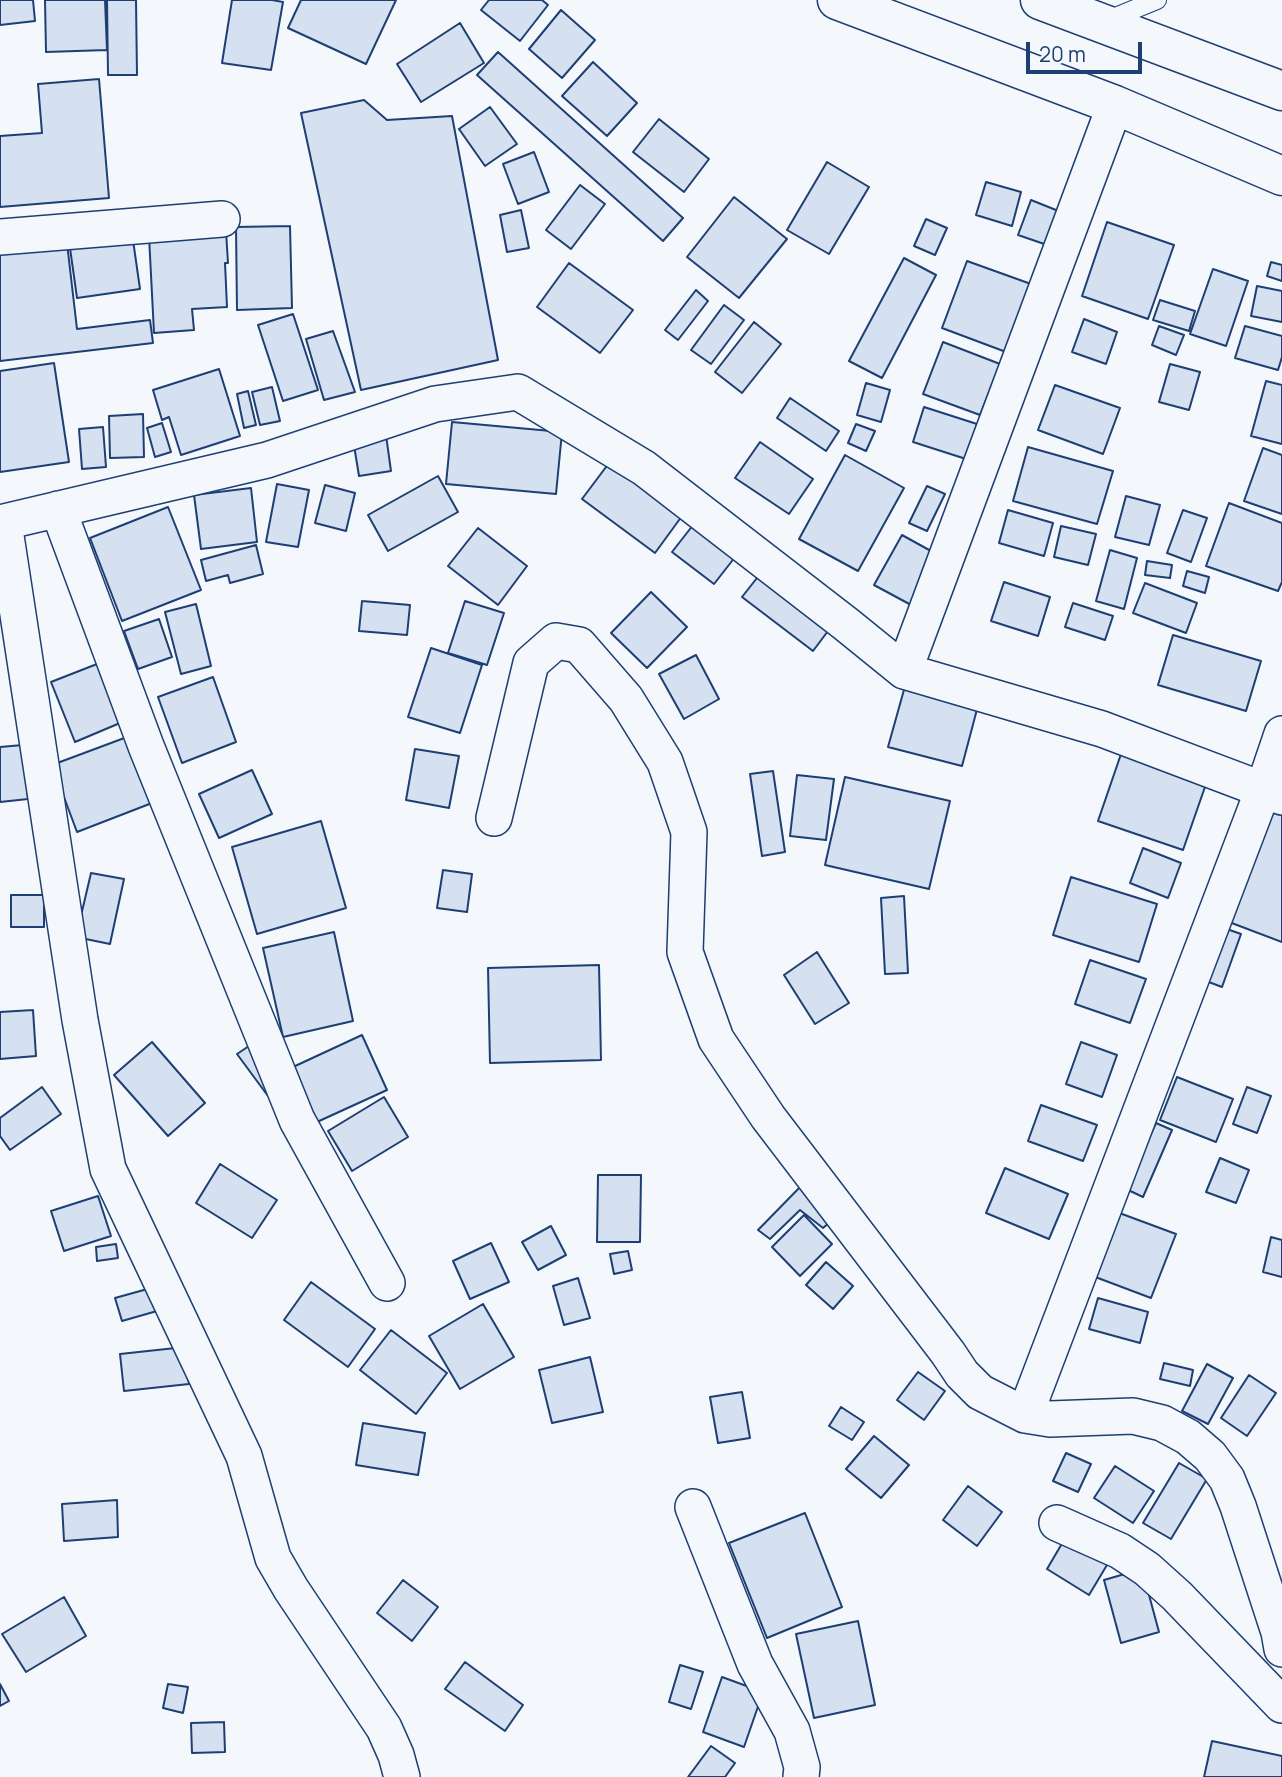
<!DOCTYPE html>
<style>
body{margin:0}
#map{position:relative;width:1282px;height:1777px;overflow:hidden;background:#f4f7fb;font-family:Manrope,sans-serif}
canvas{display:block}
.scale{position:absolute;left:1026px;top:42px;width:116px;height:32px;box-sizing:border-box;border:4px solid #1d3f73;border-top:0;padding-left:9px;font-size:21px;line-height:24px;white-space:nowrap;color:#1d3f73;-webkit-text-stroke:5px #f4f7fb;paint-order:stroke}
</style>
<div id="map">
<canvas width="1282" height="1777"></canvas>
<div class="scale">20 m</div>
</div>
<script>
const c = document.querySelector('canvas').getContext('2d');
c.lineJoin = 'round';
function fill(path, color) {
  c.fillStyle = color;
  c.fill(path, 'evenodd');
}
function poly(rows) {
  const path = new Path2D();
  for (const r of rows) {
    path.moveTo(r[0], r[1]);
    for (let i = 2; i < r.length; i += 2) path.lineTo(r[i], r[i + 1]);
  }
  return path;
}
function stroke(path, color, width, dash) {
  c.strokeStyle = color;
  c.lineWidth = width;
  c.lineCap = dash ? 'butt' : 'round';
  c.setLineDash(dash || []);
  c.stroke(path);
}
const building = poly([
 [0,0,33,0,35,21,0,25,0,0],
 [45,0,105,0,107,50,46,52,45,0],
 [107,0,136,0,137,75,108,75,107,0],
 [232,0,272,0,283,2,271,70,222,63,232,0],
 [301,0,396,0,366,64,288,28,301,0],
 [489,0,542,0,548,5,520,41,481,10,489,0],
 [561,10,595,40,562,78,529,49,561,10],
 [460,23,484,63,421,102,397,64,460,23],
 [498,52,683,218,663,241,477,75,498,52],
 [593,62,637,103,607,136,562,96,593,62],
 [99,79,109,198,0,207,0,136,42,133,38,84,99,79],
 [364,100,387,120,452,116,498,360,361,390,301,113,364,100],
 [490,107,517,144,485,166,459,129,490,107],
 [659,119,709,159,684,192,633,152,659,119],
 [534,152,549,192,518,204,503,164,534,152],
 [827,162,869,187,829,254,787,230,827,162],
 [986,182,1021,192,1012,226,976,215,986,182],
 [580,185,605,204,571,249,546,230,580,185],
 [734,197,787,239,739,298,687,257,734,197],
 [1031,200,1066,214,1053,247,1018,235,1031,200],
 [521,210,529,248,507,252,500,215,521,210],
 [926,219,947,228,935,255,914,246,926,219],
 [1107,222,1174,245,1148,319,1082,296,1107,222],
 [290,226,292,308,237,310,236,227,290,226],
 [226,231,228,263,225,263,227,307,192,309,194,330,154,333,149,236,226,231],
 [132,233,140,289,77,298,69,241,132,233],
 [67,243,77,329,150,320,153,343,0,361,0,251,67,243],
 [904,258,936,275,882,378,849,361,904,258],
 [967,261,1031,284,1006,352,942,328,967,261],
 [1271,262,1282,265,1282,281,1267,276,1271,262],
 [569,263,633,310,600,353,537,307,569,263],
 [1213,269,1248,281,1226,346,1190,334,1213,269],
 [1257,286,1282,291,1282,322,1251,316,1257,286],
 [696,290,708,301,678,340,665,330,696,290],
 [1160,300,1195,311,1189,331,1153,320,1160,300],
 [724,305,744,320,711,364,691,350,724,305],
 [293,314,318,390,283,401,258,325,293,314],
 [1084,319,1117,332,1106,364,1072,352,1084,319],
 [754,322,781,344,742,393,715,372,754,322],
 [1159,326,1184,335,1176,355,1152,345,1159,326],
 [1245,326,1282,336,1282,357,1278,370,1235,358,1245,326],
 [333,331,355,392,324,400,306,339,333,331],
 [943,342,1000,364,980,415,923,394,943,342],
 [54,363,69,462,0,472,0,371,54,363],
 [1170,364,1200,372,1189,410,1159,402,1170,364],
 [219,369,240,436,181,455,169,417,162,420,153,390,219,369],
 [1266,381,1282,385,1282,444,1251,436,1266,381],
 [866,383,890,390,881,422,857,415,866,383],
 [1055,385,1120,408,1103,454,1038,430,1055,385],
 [272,387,280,421,260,425,252,392,272,387],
 [248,391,256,425,244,428,237,394,248,391],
 [790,398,839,431,826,451,777,418,790,398],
 [924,407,977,424,966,459,913,442,924,407],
 [143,414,144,457,110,458,109,416,143,414],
 [452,422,562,432,556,494,446,484,452,422],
 [162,423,171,452,155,457,147,428,162,423],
 [856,424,875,431,866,451,848,443,856,424],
 [103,427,106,467,82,469,79,429,103,427],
 [385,428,391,471,359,476,352,433,385,428],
 [760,442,813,479,789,514,735,478,760,442],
 [1028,447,1113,471,1097,524,1013,501,1028,447],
 [1263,448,1282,455,1282,514,1244,501,1263,448],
 [845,455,904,488,858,571,799,539,845,455],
 [609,463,682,516,655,553,582,499,609,463],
 [438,476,458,512,388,551,368,515,438,476],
 [277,484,309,490,298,547,266,542,277,484],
 [325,485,355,493,346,531,315,523,325,485],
 [927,486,945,494,927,531,909,523,927,486],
 [251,488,257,542,201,549,194,495,251,488],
 [1126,496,1160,505,1149,545,1115,537,1126,496],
 [1229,503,1282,523,1282,582,1278,591,1206,566,1229,503],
 [168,507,201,590,122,621,90,538,168,507],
 [1008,510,1053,523,1044,556,999,543,1008,510],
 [1183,510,1207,518,1191,562,1167,553,1183,510],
 [697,520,739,552,714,584,672,552,697,520],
 [1061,526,1096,534,1088,565,1054,557,1061,526],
 [478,528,527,566,498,605,448,566,478,528],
 [902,535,940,556,913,606,874,585,902,535],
 [256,545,263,574,230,583,228,575,206,581,201,560,256,545],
 [1110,550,1137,558,1124,609,1096,601,1110,550],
 [1147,561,1172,565,1170,578,1145,575,1147,561],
 [764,569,834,623,813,651,742,597,764,569],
 [1187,571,1209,577,1205,593,1183,586,1187,571],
 [1004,582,1050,597,1038,636,991,621,1004,582],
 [1145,583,1197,603,1186,633,1133,613,1145,583],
 [651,592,687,627,647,668,611,633,651,592],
 [362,601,410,605,407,635,359,631,362,601],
 [465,601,504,613,487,665,448,653,465,601],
 [1073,603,1113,616,1105,640,1065,627,1073,603],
 [196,604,211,666,181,674,165,612,196,604],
 [159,619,172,657,138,669,124,631,159,619],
 [1173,635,1261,661,1246,711,1158,685,1173,635],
 [431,648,482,665,460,733,408,717,431,648],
 [696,655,719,699,684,719,659,674,696,655],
 [97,664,120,723,75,742,51,682,97,664],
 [213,677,236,742,182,763,158,697,213,677],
 [907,679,980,698,962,766,888,747,907,679],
 [127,737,152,803,77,832,52,765,127,737],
 [23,745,28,799,0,802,0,747,23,745],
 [415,749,459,756,449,808,406,800,415,749],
 [1121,754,1206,784,1183,850,1098,821,1121,754],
 [252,770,272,814,219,838,199,794,252,770],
 [773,771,785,852,762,856,750,774,773,771],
 [797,775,834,779,826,840,790,836,797,775],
 [845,777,950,801,929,889,825,865,845,777],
 [1273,806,1282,809,1282,942,1229,922,1273,806],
 [321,821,346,908,257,934,232,847,321,821],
 [1143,848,1181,863,1168,898,1130,883,1143,848],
 [443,870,472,874,467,912,437,908,443,870],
 [91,873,124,879,110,944,76,937,91,873],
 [1071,877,1157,904,1139,962,1053,935,1071,877],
 [11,895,44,895,44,927,11,927,11,895],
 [904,896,908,973,885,974,881,898,904,896],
 [1224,928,1241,934,1222,987,1206,981,1224,928],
 [334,932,353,1021,283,1037,263,948,334,932],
 [817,952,849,1003,815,1024,784,975,817,952],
 [1090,960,1146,979,1130,1023,1075,1004,1090,960],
 [599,965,601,1060,490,1063,488,968,599,965],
 [33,1010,36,1056,0,1059,0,1012,33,1010],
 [362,1035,387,1090,317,1122,293,1067,362,1035],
 [152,1042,205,1103,168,1136,114,1075,152,1042],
 [1081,1042,1117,1055,1102,1097,1066,1084,1081,1042],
 [252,1044,282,1086,268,1096,237,1054,252,1044],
 [1177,1077,1233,1099,1216,1142,1160,1120,1177,1077],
 [42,1087,61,1114,10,1150,0,1136,0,1118,42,1087],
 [1247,1087,1271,1096,1257,1133,1233,1124,1247,1087],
 [384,1097,408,1137,352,1171,328,1131,384,1097],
 [1041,1105,1097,1125,1083,1161,1028,1141,1041,1105],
 [1156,1123,1172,1130,1143,1197,1126,1189,1156,1123],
 [1220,1158,1249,1170,1236,1203,1206,1192,1220,1158],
 [220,1164,277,1200,252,1238,196,1203,220,1164],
 [1005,1168,1068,1194,1049,1239,986,1213,1005,1168],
 [598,1175,641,1175,640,1242,597,1242,598,1175],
 [803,1184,836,1217,823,1228,800,1210,770,1239,758,1230,803,1184],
 [98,1196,111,1236,64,1251,51,1211,98,1196],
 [1114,1211,1176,1234,1151,1298,1090,1275,1114,1211],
 [804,1215,832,1244,800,1276,772,1247,804,1215],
 [551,1226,566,1255,538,1270,522,1242,551,1226],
 [1271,1237,1282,1240,1282,1277,1263,1272,1271,1237],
 [491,1243,509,1282,470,1299,453,1261,491,1243],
 [116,1244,118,1258,97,1261,96,1247,116,1244],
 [628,1251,632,1270,614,1274,610,1254,628,1251],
 [826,1262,853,1286,833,1309,806,1285,826,1262],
 [578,1278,590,1318,564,1325,553,1286,578,1278],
 [311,1282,375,1329,348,1367,284,1320,311,1282],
 [151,1288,157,1311,122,1321,115,1298,151,1288],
 [1098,1298,1148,1312,1140,1343,1089,1329,1098,1298],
 [483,1304,514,1357,460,1389,429,1336,483,1304],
 [391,1330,447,1373,416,1414,360,1370,391,1330],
 [185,1347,189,1384,124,1391,120,1354,185,1347],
 [590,1357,603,1412,552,1423,539,1370,590,1357],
 [1164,1363,1193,1370,1190,1386,1160,1379,1164,1363],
 [1207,1364,1233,1378,1208,1424,1182,1411,1207,1364],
 [918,1372,945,1391,924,1420,897,1400,918,1372],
 [1249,1375,1276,1393,1247,1436,1221,1418,1249,1375],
 [742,1392,750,1438,718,1443,710,1397,742,1392],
 [841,1407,864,1422,852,1440,829,1426,841,1407],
 [363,1423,425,1433,418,1475,356,1465,363,1423],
 [874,1436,909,1465,881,1498,846,1469,874,1436],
 [1066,1453,1091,1464,1078,1492,1053,1481,1066,1453],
 [1179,1463,1207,1479,1171,1539,1143,1523,1179,1463],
 [1115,1466,1154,1491,1133,1523,1094,1498,1115,1466],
 [968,1486,1002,1512,977,1546,943,1520,968,1486],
 [117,1500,118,1537,64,1541,62,1504,117,1500],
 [805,1513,842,1607,767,1638,729,1543,805,1513],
 [1067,1535,1110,1560,1089,1595,1047,1569,1067,1535],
 [1142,1569,1159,1632,1121,1643,1104,1580,1142,1569],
 [403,1580,438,1607,412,1641,377,1613,403,1580],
 [64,1597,86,1636,26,1672,2,1634,64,1597],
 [858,1621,875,1705,814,1718,796,1634,858,1621],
 [465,1662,523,1705,505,1731,445,1689,465,1662],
 [680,1665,703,1672,691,1709,669,1702,680,1665],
 [722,1677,763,1692,744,1747,703,1732,722,1677],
 [0,1684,9,1701,0,1706,0,1684],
 [168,1684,188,1687,183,1713,163,1708,168,1684],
 [224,1722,225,1752,192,1753,191,1723,224,1722],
 [1212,1741,1282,1756,1282,1777,1204,1777,1212,1741],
 [711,1746,735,1763,725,1777,688,1777,711,1746]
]);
const service = poly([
 [1108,20,1157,0]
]);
const minor = poly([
 [0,237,222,219],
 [58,509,146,746,297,1120,387,1283],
 [0,523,267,460,435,404,518,392,644,468,846,624,904,671,1102,729,1282,797],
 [4,523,80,1020,108,1169,244,1456,273,1558,291,1589,384,1728,396,1755,402,1777],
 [904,671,1115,105],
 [494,818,531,663,556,641,579,645,626,699,665,762,689,832,685,952,716,1039,768,1117,948,1353,962,1374,980,1392,1025,1415,1050,1419,1133,1416,1162,1423,1188,1437,1210,1456,1227,1479,1238,1506,1279,1632,1282,1649],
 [1025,1415,1263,790,1282,734],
 [693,1507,755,1664,792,1731,802,1767,801,1777],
 [1057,1523,1120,1551,1147,1569,1177,1596,1282,1705]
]);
const trunk = poly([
 [837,0,1115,105,1282,176],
 [1040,0,1282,91]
]);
fill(building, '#d5e0f0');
stroke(building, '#1d3f73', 2);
stroke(service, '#1d3f73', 20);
stroke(minor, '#1d3f73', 38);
stroke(trunk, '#1d3f73', 41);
stroke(service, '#f4f7fb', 18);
stroke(minor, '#f4f7fb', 35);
stroke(trunk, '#f4f7fb', 38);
</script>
